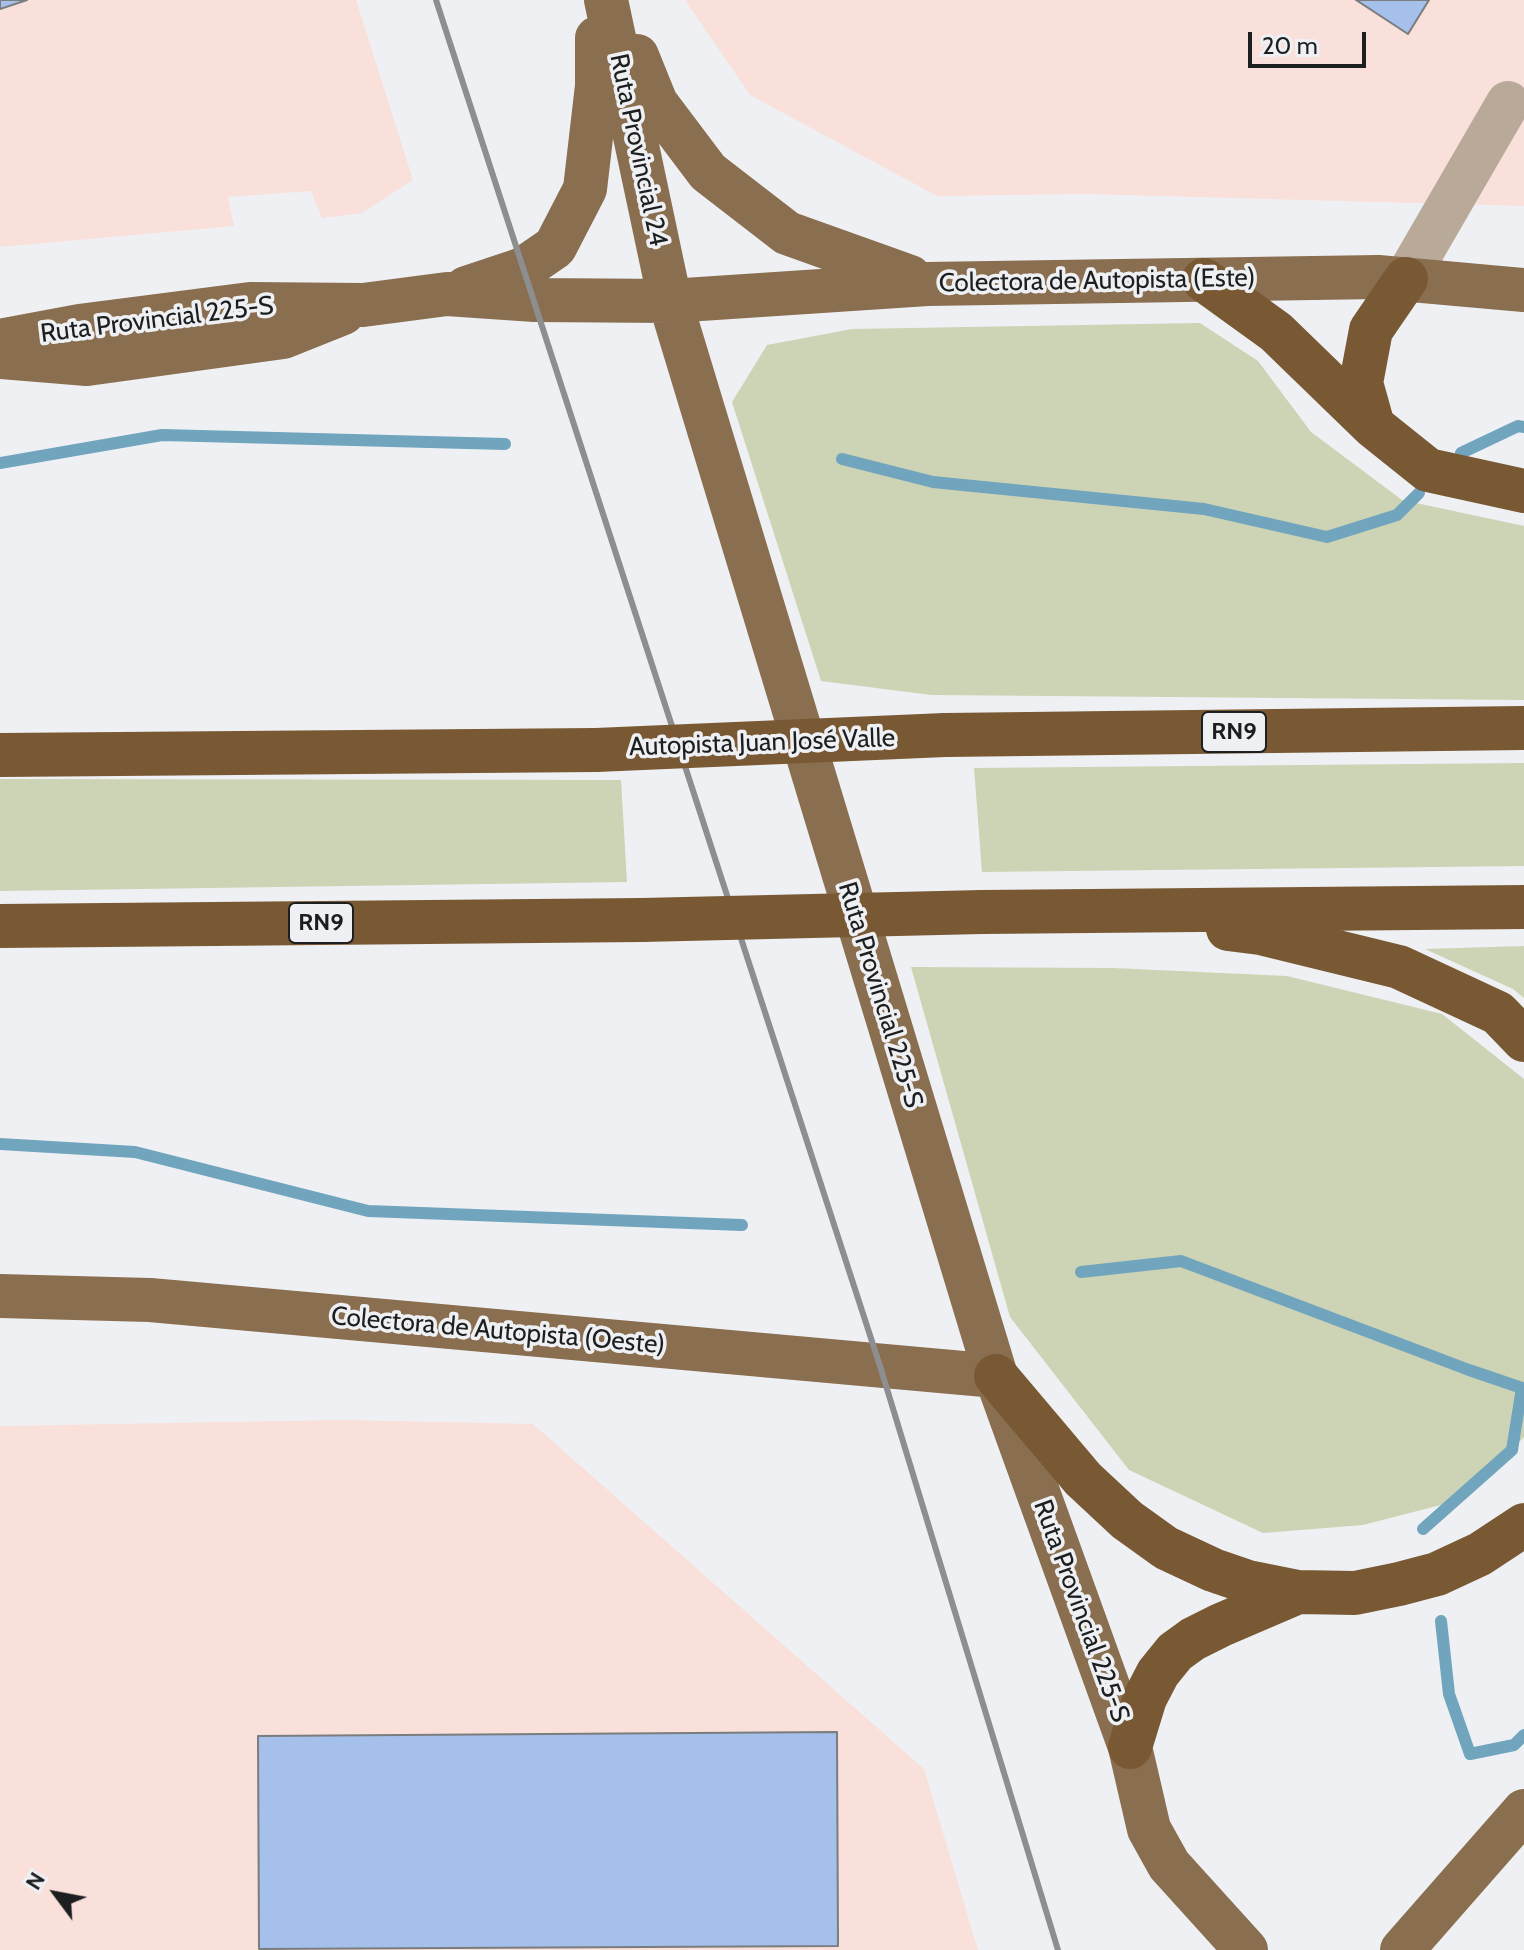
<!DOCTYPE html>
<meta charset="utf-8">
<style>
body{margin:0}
#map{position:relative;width:1524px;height:1950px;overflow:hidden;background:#eff0f3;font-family:Cabin,sans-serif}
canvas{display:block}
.north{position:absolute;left:16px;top:1854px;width:80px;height:80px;-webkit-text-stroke:6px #eff0f3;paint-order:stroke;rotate:302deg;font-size:22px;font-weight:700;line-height:32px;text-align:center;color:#1d1e1f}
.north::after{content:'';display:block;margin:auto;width:28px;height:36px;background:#1d1e1f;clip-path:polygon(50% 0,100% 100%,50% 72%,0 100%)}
.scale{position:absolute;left:1248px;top:32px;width:118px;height:36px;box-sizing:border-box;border:4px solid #1d1e1f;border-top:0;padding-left:10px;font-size:24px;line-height:28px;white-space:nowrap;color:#1d1e1f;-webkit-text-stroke:6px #eff0f3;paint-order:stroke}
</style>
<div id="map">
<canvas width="1524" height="1950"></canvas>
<div class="north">N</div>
<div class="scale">20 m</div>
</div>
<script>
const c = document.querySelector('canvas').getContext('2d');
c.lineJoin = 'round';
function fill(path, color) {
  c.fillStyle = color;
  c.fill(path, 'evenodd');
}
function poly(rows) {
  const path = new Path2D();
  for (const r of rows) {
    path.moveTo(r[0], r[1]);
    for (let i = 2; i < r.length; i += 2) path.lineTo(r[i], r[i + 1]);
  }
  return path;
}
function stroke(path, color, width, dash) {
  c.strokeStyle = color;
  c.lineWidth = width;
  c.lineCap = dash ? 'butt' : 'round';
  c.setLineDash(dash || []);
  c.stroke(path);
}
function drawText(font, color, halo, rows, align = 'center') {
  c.font = font + ' Cabin,sans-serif';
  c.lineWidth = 7;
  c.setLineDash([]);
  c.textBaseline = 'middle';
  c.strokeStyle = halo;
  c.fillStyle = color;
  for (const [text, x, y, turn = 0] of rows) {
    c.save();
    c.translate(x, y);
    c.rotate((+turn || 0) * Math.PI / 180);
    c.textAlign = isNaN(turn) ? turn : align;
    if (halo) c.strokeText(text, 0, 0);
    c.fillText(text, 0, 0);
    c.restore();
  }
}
const industrial = poly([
 [0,0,356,0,413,180,362,213,322,218,311,191,228,197,234,226,0,247],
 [685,0,1524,0,1524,206,1085,194,937,196,750,95],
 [342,1420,533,1424,924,1769,978,1950,0,1950,0,1426]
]);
const green = poly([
 [1200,323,1258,361,1311,432,1402,500,1524,526,1524,700,931,695,821,681,732,402,767,345,852,329],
 [1524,763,1524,866,982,872,974,768],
 [0,779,621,780,627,882,0,891],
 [1524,946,1524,998,1513,989,1425,949],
 [911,967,1113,968,1287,976,1442,1014,1524,1079,1524,1437,1464,1499,1363,1525,1263,1533,1129,1470,1010,1317]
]);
const stream = poly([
 [1461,453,1518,426,1524,427],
 [842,459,933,482,1204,509,1327,537,1397,515,1419,493],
 [0,463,162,435,505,444],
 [0,1144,135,1152,368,1211,742,1225],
 [1081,1272,1181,1261,1469,1370,1522,1388,1512,1450,1423,1529],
 [1441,1621,1449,1694,1470,1754,1514,1745,1524,1735]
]);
const building = poly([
 [0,0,27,0,0,9,0,0],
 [1356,0,1429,0,1408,34,1356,0],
 [837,1732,838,1946,259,1949,258,1736,837,1732]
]);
const minor = poly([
 [1406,279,1508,103]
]);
const major = poly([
 [606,0,670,301,996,1376,1130,1747,1149,1829,1169,1865,1246,1950],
 [637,56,656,103,708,172,787,233,910,277],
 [466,288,523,269,555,247,585,189,597,86,597,38],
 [0,341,79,326,250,304,363,305,447,294,535,300,670,301,927,284,1378,277,1524,290],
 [0,357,87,364,283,337,343,313],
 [0,1296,150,1300,996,1376],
 [1402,1950,1524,1811]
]);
const highway = poly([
 [1204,280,1276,332,1373,426,1428,470,1524,491],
 [1373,426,1361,383,1371,330,1406,279],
 [945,735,1524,728],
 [0,755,596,750],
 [982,912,1524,907],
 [0,926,642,920],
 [1228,929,1260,933,1399,967,1498,1013,1524,1040],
 [996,1376,1083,1479,1127,1520,1166,1548,1213,1570,1248,1582,1298,1592,1355,1593,1399,1584,1437,1574,1480,1554,1524,1525],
 [1130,1747,1145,1698,1158,1673,1175,1652,1193,1639,1221,1625,1298,1592]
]);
const rail = poly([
 [436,0,880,1366,1058,1950]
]);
const highwayBridge = poly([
 [596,750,945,735],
 [642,920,982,912]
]);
const shields = [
 [1234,732,64],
 [321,923,64]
];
const shieldNames = [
 ["RN9",1234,732],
 ["RN9",321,923]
];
const streetNames = [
 ["Ruta Provincial 24",638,150,78],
 ["Colectora de Autopista (Este)",1097,281,-1],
 ["Ruta Provincial 225-S",157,320,-7],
 ["Autopista Juan José Valle",762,743,-2],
 ["Ruta Provincial 225-S",880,995,73],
 ["Colectora de Autopista (Oeste)",498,1331,5],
 ["Ruta Provincial 225-S",1081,1611,70]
];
fill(industrial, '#fae0da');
fill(green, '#cdd3b5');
stroke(stream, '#71a5be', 12);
fill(building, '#a5c0ea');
stroke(building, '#7a7c7e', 2);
stroke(minor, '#b9a999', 44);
stroke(major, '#896e4f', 44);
stroke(highway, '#785934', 44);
stroke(rail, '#8d8e90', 6);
stroke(highwayBridge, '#785934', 44);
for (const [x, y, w] of shields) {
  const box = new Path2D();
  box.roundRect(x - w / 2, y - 20, w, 40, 6);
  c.fillStyle = '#eff0f3';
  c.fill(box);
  stroke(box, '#1d1e1f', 2);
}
drawText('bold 24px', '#1d1e1f', null, shieldNames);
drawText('26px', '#1d1e1f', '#eff0f3', streetNames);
</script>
